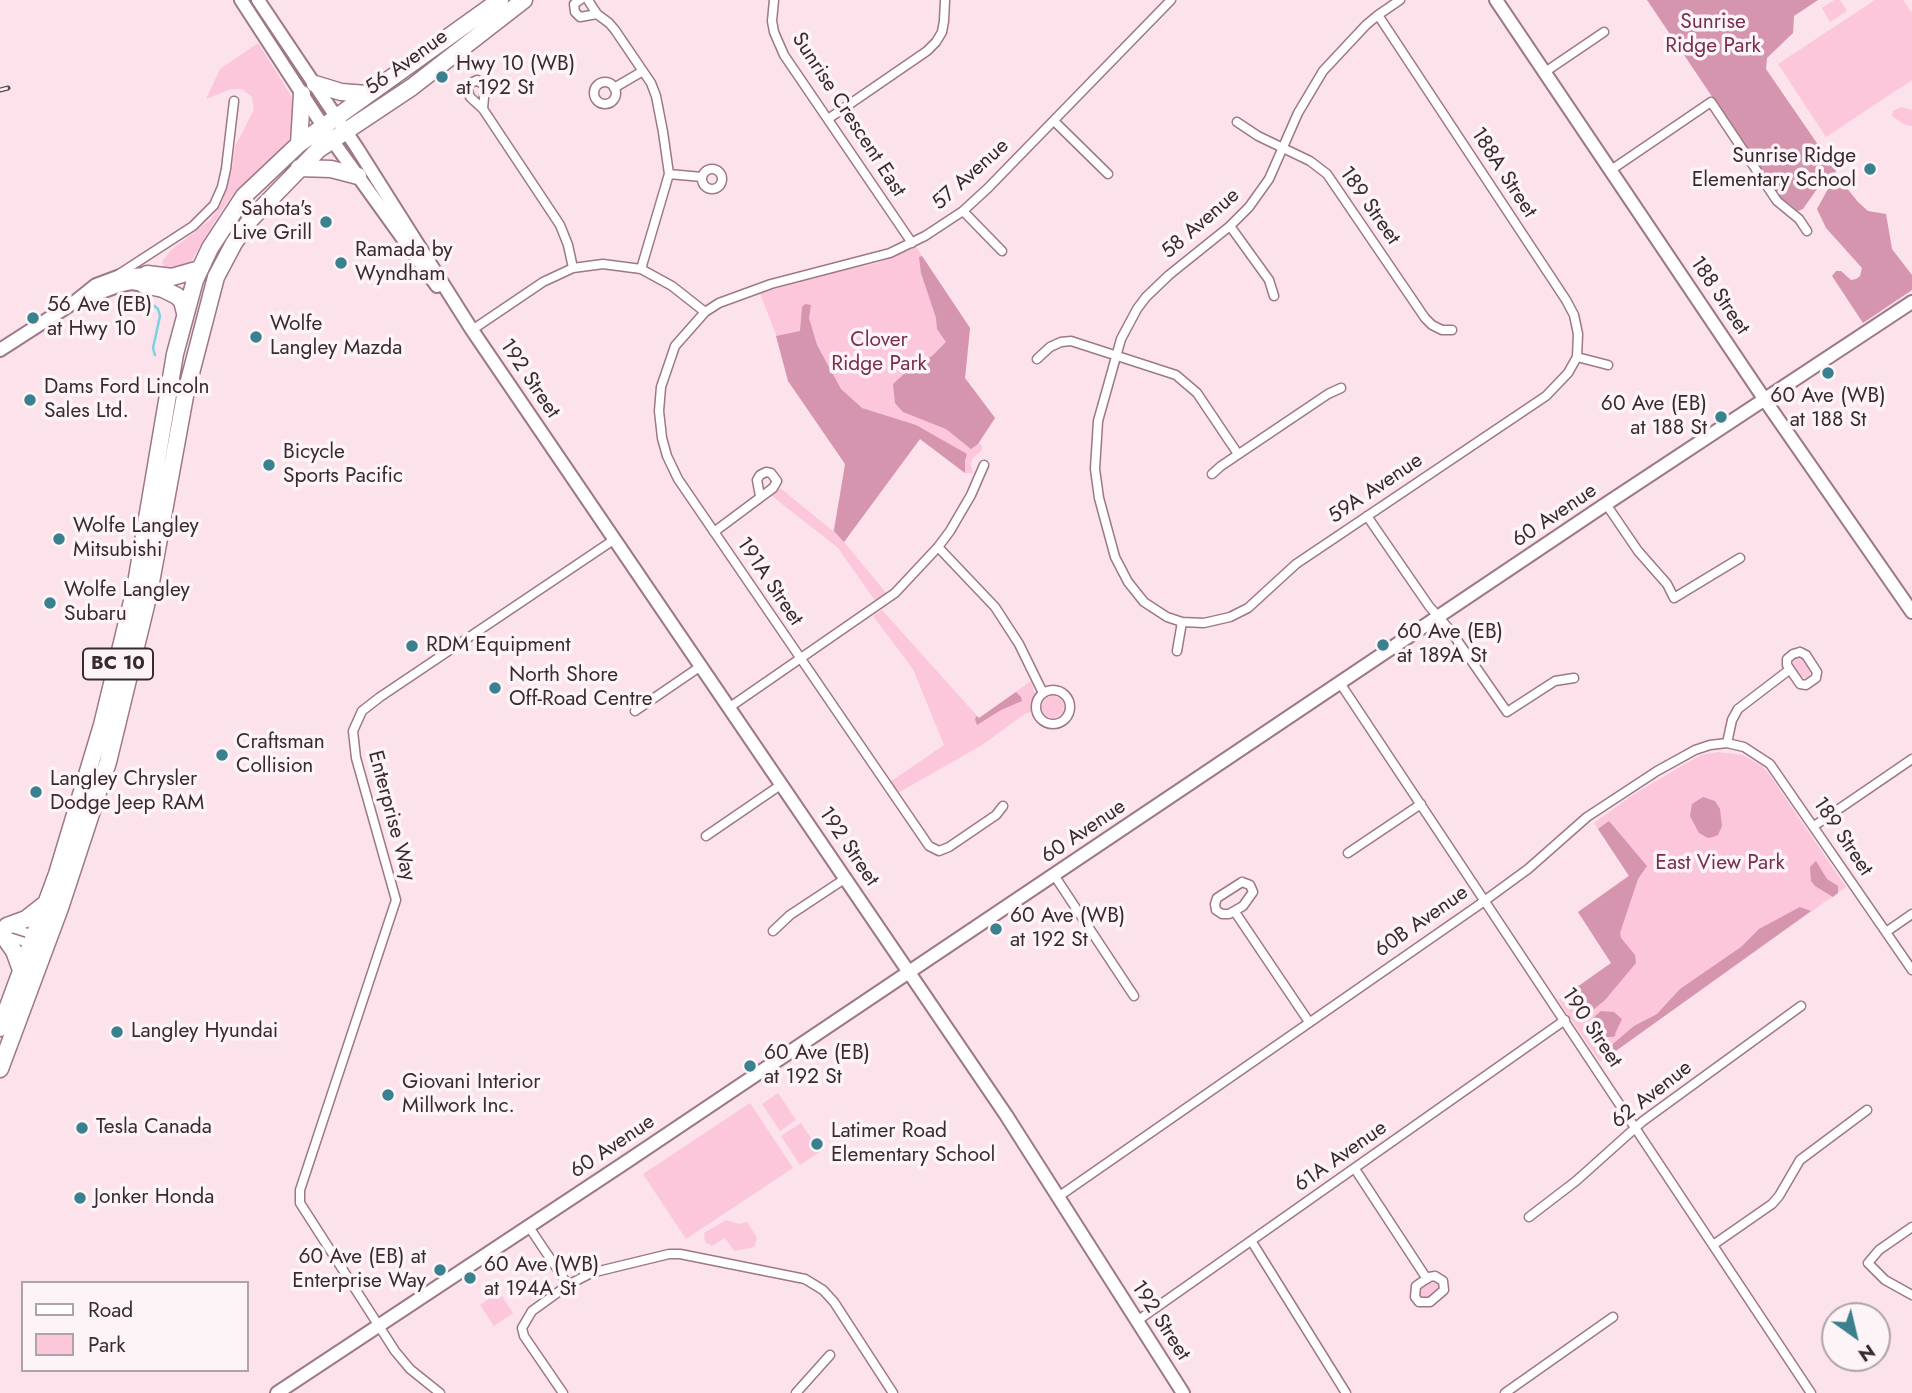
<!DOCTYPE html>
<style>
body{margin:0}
#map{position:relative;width:1912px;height:1393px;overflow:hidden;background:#fbe2eb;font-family:Jost,sans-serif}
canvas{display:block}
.legend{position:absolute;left:21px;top:1281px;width:228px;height:91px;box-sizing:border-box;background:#fdf4f7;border:2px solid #afa3a7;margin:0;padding:9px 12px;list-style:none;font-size:21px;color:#392a30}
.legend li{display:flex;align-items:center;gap:14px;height:35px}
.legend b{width:35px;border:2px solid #afa3a7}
.north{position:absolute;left:1821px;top:1302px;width:70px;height:70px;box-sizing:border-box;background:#fdf4f7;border:2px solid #afa3a7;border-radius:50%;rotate:146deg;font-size:19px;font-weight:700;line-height:28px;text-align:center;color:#392a30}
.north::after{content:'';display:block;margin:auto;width:24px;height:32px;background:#3b808e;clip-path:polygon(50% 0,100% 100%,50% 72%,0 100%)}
</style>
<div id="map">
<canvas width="1912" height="1393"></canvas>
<ul class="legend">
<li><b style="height:9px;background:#fff"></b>Road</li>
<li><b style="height:19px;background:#fcc6db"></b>Park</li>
</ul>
<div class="north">N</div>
</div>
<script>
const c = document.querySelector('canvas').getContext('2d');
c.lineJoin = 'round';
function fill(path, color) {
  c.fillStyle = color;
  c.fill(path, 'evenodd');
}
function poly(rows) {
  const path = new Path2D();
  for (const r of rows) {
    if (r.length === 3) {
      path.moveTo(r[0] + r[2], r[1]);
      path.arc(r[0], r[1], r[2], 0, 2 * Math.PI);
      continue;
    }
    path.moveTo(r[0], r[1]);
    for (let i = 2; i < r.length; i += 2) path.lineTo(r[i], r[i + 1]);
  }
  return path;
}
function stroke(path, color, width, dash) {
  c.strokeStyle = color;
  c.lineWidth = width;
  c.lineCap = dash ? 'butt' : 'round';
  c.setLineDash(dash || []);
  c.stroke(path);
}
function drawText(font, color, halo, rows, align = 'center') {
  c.font = font + ' Jost,sans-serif';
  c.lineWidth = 7;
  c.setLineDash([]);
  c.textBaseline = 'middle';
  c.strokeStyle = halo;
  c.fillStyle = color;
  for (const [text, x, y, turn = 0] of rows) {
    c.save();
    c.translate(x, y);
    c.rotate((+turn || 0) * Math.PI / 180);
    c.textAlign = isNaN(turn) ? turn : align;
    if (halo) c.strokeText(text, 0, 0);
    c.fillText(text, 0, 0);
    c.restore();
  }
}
const green = poly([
 [1834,0,1840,0,1847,11,1830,22,1822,8],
 [1875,0,1903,0,1912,13,1912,80,1826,137,1778,64],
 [258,43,295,102,295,128,284,149,236,191,223,208,190,263,181,269,166,270,162,262,170,251,210,220,222,203,232,170,235,146,254,110,252,97,242,89,231,89,206,99,220,69],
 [1901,107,1912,110,1912,126,1905,125,1892,116,1893,111],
 [916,247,970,328,965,378,995,418,978,443,982,446,982,450,972,459,971,466,973,473,965,473,920,439,844,542,887,594,876,602,838,548,772,496,780,488,833,531,846,464,788,381,778,340,760,293,843,270,877,263],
 [882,610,979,718,1031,681,1035,694,1033,712,1026,713,982,745,898,793,890,782,944,745,913,669,873,616],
 [1796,658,1803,659,1811,671,1808,678,1801,677,1794,668,1793,663],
 [1053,707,11],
 [1718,752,1743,755,1762,766,1769,774,1846,887,1600,1062,1558,1000,1611,963,1578,912,1629,875,1594,823,1634,794,1680,767,1701,755],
 [778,1093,796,1120,780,1131,762,1104],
 [750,1103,793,1168,686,1239,643,1174],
 [801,1123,820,1152,800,1165,781,1136],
 [726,1220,739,1224,747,1222,757,1238,754,1247,734,1251,725,1238,712,1246,705,1242,704,1233],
 [1432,1281,1438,1282,1440,1289,1428,1298,1424,1298,1420,1294,1420,1290],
 [499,1292,513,1313,494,1326,480,1305]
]);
const forest = poly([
 [1647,0,1818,0,1794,16,1793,33,1767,58,1766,69,1836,171,1835,177,1831,182,1817,189,1803,209,1798,211,1779,196],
 [1842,182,1858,202,1868,211,1886,214,1892,249,1912,275,1912,290,1863,323,1832,276,1836,271,1841,271,1851,280,1856,279,1860,276,1862,268,1826,228,1817,209,1829,187],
 [922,256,970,328,965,378,995,418,978,444,971,449,946,429,903,412,895,403,893,384,915,364,932,356,946,342,937,329,936,318,921,273,919,257],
 [805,304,811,305,809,318,817,345,841,389,862,408,916,425,967,454,965,460,965,473,920,439,844,542,834,531,845,464,788,381,776,336,800,331,802,307],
 [1016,692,1021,697,1022,701,1001,710,977,725,975,719,977,716,979,718],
 [1703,797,1715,801,1720,809,1722,826,1718,835,1713,837,1708,838,1699,833,1690,816,1692,804],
 [1609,821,1647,866,1638,879,1620,933,1621,938,1635,955,1636,963,1605,1000,1593,1010,1578,1000,1566,995,1611,963,1578,912,1629,876,1598,829],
 [1816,861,1827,879,1838,886,1838,893,1833,897,1815,886,1811,881,1810,867],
 [1800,907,1811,911,1606,1058,1604,1055,1614,1043,1634,1026,1657,1014,1680,989,1741,947,1759,929],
 [1601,1011,1614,1012,1622,1019,1615,1034,1616,1035,1613,1037,1603,1037,1593,1022,1595,1016]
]);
const stream = poly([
 [129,303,153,305,158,309,160,316,153,348,155,355]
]);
const street = poly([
 [580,0,574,4,575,12,580,17,597,14],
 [588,0,597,14,609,23,615,30,651,83,656,96,663,132,669,174,641,269],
 [774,0,772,21,774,32,784,55,912,243],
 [1378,15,1566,300,1574,315,1578,334,1577,357,1568,373,1546,396,1296,564,1248,608,1230,617,1204,623,1182,622,1167,617,1144,602,1128,582,1115,557,1099,498,1095,469,1098,421,1121,339,1137,309,1146,297,1169,275,1230,226,1249,207,1269,179,1298,113,1323,71,1366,25,1378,15,1400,0],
 [1545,72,1604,32],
 [605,93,11],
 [614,88,643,71],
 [483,109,485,86,477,80,469,84,467,88,470,97,483,109,560,225,568,245,573,268],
 [828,119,927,51,936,42,942,32,944,21,945,0],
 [1054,121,1108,174],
 [1237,122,1258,136,1310,161,1327,174,1425,318,1432,325,1442,330,1452,330],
 [712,179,10],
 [1611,170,1711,102,1777,201,1799,219,1807,231],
 [669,174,702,177],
 [963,211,1002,251],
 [1230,226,1269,280,1274,296],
 [119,274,193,226,214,205,222,187,226,169,234,101],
 [472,330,543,282,573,268,603,264,641,269,672,286,705,312],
 [1577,357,1608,365],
 [1037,359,1050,347,1061,342,1071,341,1176,375,1197,393,1238,454],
 [1212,474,1221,466,1328,394,1341,388],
 [1606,504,1638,551,1667,584,1674,598,1740,558],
 [1367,516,1429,606,1450,630,1507,712,1555,681,1574,678],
 [714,532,773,488,777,481,771,473,766,472,760,475,757,480,760,496],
 [938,547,995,607,1019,644,1043,693],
 [1177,651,1182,622],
 [1800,652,1806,655,1817,672,1816,678,1806,685,1800,684,1787,665,1787,659,1793,654,1800,652],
 [1340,683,1811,1393],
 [1053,707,17],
 [730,707,895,593,938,547,950,531,971,495,984,465],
 [635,711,701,666],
 [1727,743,1732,720,1738,709,1789,670],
 [1003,806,996,815,949,847,939,851,929,846,678,479,667,456,662,438,659,411,661,387,675,346,705,312,719,303,771,284,890,253,925,236,963,211,988,188,1171,0],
 [1814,826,1912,759],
 [706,836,782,784],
 [1348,853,1421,804],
 [1054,875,1134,996],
 [1242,882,1250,885,1253,892,1243,906,1229,914,1222,914,1216,910,1215,904,1217,898,1242,882],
 [1235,912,1309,1022],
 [9,927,37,936],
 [773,931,790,915,846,878],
 [1886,932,1912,914],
 [6,936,34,945],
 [1355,1169,1427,1279],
 [1058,1197,1476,907,1528,869,1587,817,1657,771,1695,750,1710,745,1727,743,1744,747,1770,764,1912,970],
 [1529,1217,1576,1181,1643,1121,1801,1006],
 [529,1227,568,1285,591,1273,669,1254,680,1254,805,1279,823,1290,834,1302,893,1393],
 [1912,1227,1879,1250,1868,1263,1885,1280,1912,1295],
 [1252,1242,1346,1393],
 [1713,1245,1772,1204,1779,1196,1800,1160,1867,1110],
 [1435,1276,1443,1281,1444,1290,1430,1302,1419,1302,1415,1297,1416,1286,1429,1277,1435,1276],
 [1137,1321,1565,1020],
 [440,1393,410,1369,395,1351,300,1203,300,1190,396,900,356,758,353,731,362,711,380,697,615,539],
 [563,1393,524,1336,522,1328,532,1311,568,1285],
 [796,1393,830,1355],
 [1505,1393,1613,1317]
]);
const secondary = poly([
 [241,0,332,140,437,286],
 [258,0,357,148,472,330,1006,1115,1183,1393],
 [1496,0,1771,409,1912,612],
 [83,299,118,286,132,283,144,285],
 [0,350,76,301,96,285,120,276,147,274],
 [277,1393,626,1162,1606,504,1912,302]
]);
const highway = poly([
 [315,84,341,92,367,94],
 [299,144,302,94],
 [299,168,331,169,358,176],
 [147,274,172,277,200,269],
 [144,285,163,289,177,296,182,301,185,313],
 [7,926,26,919,45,904],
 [2,934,14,951,21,970],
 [0,1028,57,874,102,725,135,589,175,354,195,280,210,248,244,196,299,144,500,0],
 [0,1069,60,908,108,762,149,593,185,396,216,277,234,243,251,219,319,149,412,87,524,0]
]);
const rail = poly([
 [0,90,8,88]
]);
const markers = [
 [442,77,7,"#3b808e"],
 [1870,169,7,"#3b808e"],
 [326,222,7,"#3b808e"],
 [341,263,7,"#3b808e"],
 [33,318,7,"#3b808e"],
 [256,337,7,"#3b808e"],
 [1828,373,7,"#3b808e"],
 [30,400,7,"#3b808e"],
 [1721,417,7,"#3b808e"],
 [269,465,7,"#3b808e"],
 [59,539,7,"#3b808e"],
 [50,603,7,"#3b808e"],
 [1383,645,7,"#3b808e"],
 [412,646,7,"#3b808e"],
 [495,688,7,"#3b808e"],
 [222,755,7,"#3b808e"],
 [36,792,7,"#3b808e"],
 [996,929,7,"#3b808e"],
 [117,1032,7,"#3b808e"],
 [750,1066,7,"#3b808e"],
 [388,1095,7,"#3b808e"],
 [82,1128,7,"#3b808e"],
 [817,1144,7,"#3b808e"],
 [80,1198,7,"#3b808e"],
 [440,1270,7,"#3b808e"],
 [470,1278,7,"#3b808e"]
];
const shields = [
 [118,664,70]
];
const shieldNames = [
 ["BC 10",118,664]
];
const parkNames = [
 ["Sunrise",1713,23],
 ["Ridge Park",1713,47],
 ["Clover",879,341],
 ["Ridge Park",879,365],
 ["East View Park",1720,864]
];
const streetNames = [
 ["56 Avenue",407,63,-36],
 ["Sunrise Crescent East",848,115,57],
 ["188A Street",1503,173,57],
 ["57 Avenue",971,175,-42],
 ["189 Street",1369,206,55],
 ["58 Avenue",1201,224,-41],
 ["188 Street",1719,296,56],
 ["192 Street",529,379,56],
 ["59A Avenue",1376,489,-34],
 ["60 Avenue",1555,516,-34],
 ["191A Street",769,582,56],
 ["Enterprise Way",391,816,75],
 ["60 Avenue",1084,832,-34],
 ["189 Street",1842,837,56],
 ["192 Street",848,847,56],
 ["60B Avenue",1422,922,-35],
 ["190 Street",1591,1028,56],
 ["62 Avenue",1652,1095,-38],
 ["60 Avenue",613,1147,-34],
 ["61A Avenue",1341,1157,-35],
 ["192 Street",1160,1321,57]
];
const poiNames = [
 ["Hwy 10 (WB)",456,65],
 ["at 192 St",456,89],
 ["Sunrise Ridge",1856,157,"right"],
 ["Elementary School",1856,181,"right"],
 ["Sahota's",312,210,"right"],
 ["Live Grill",312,234,"right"],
 ["Ramada by",355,251],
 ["Wyndham",355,275],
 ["56 Ave (EB)",47,306],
 ["at Hwy 10",47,330],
 ["Wolfe",270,325],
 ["Langley Mazda",270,349],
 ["Dams Ford Lincoln",44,388],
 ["Sales Ltd.",44,412],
 ["60 Ave (WB)",1828,397,"center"],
 ["at 188 St",1828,421,"center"],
 ["60 Ave (EB)",1707,405,"right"],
 ["at 188 St",1707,429,"right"],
 ["Bicycle",283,453],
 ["Sports Pacific",283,477],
 ["Wolfe Langley",73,527],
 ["Mitsubishi",73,551],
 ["Wolfe Langley",64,591],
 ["Subaru",64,615],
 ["60 Ave (EB)",1397,633],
 ["at 189A St",1397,657],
 ["RDM Equipment",426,646],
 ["North Shore",509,676],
 ["Off-Road Centre",509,700],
 ["Craftsman",236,743],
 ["Collision",236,767],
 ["Langley Chrysler",50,780],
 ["Dodge Jeep RAM",50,804],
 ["60 Ave (WB)",1010,917],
 ["at 192 St",1010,941],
 ["Langley Hyundai",131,1032],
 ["60 Ave (EB)",764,1054],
 ["at 192 St",764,1078],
 ["Giovani Interior",402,1083],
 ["Millwork Inc.",402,1107],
 ["Tesla Canada",96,1128],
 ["Latimer Road",831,1132],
 ["Elementary School",831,1156],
 ["Jonker Honda",94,1198],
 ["60 Ave (EB) at",426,1258,"right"],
 ["Enterprise Way",426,1282,"right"],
 ["60 Ave (WB)",484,1266],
 ["at 194A St",484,1290]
];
fill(green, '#fcc6db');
fill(forest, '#d595ae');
stroke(stream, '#7ed0e2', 2.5);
stroke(street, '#9d7887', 11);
stroke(secondary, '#9d7887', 16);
stroke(highway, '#9d7887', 19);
stroke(street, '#fff', 8);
stroke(secondary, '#fff', 12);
stroke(highway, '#fff', 16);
stroke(rail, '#5a4950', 5);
stroke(rail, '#fdf4f7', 2.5, [8]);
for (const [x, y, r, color] of markers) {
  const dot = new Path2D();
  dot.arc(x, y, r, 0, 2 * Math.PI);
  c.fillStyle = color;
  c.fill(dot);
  stroke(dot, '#fdf4f7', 2.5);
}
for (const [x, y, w] of shields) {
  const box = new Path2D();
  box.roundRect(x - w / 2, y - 15.5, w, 31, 5);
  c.fillStyle = '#fdf4f7';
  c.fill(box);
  stroke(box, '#392a30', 2);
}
drawText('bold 19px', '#392a30', null, shieldNames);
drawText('21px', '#792d51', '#fdf4f7', parkNames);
drawText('21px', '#392a30', '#fdf4f7', streetNames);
drawText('21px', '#392a30', '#fdf4f7', poiNames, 'left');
</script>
